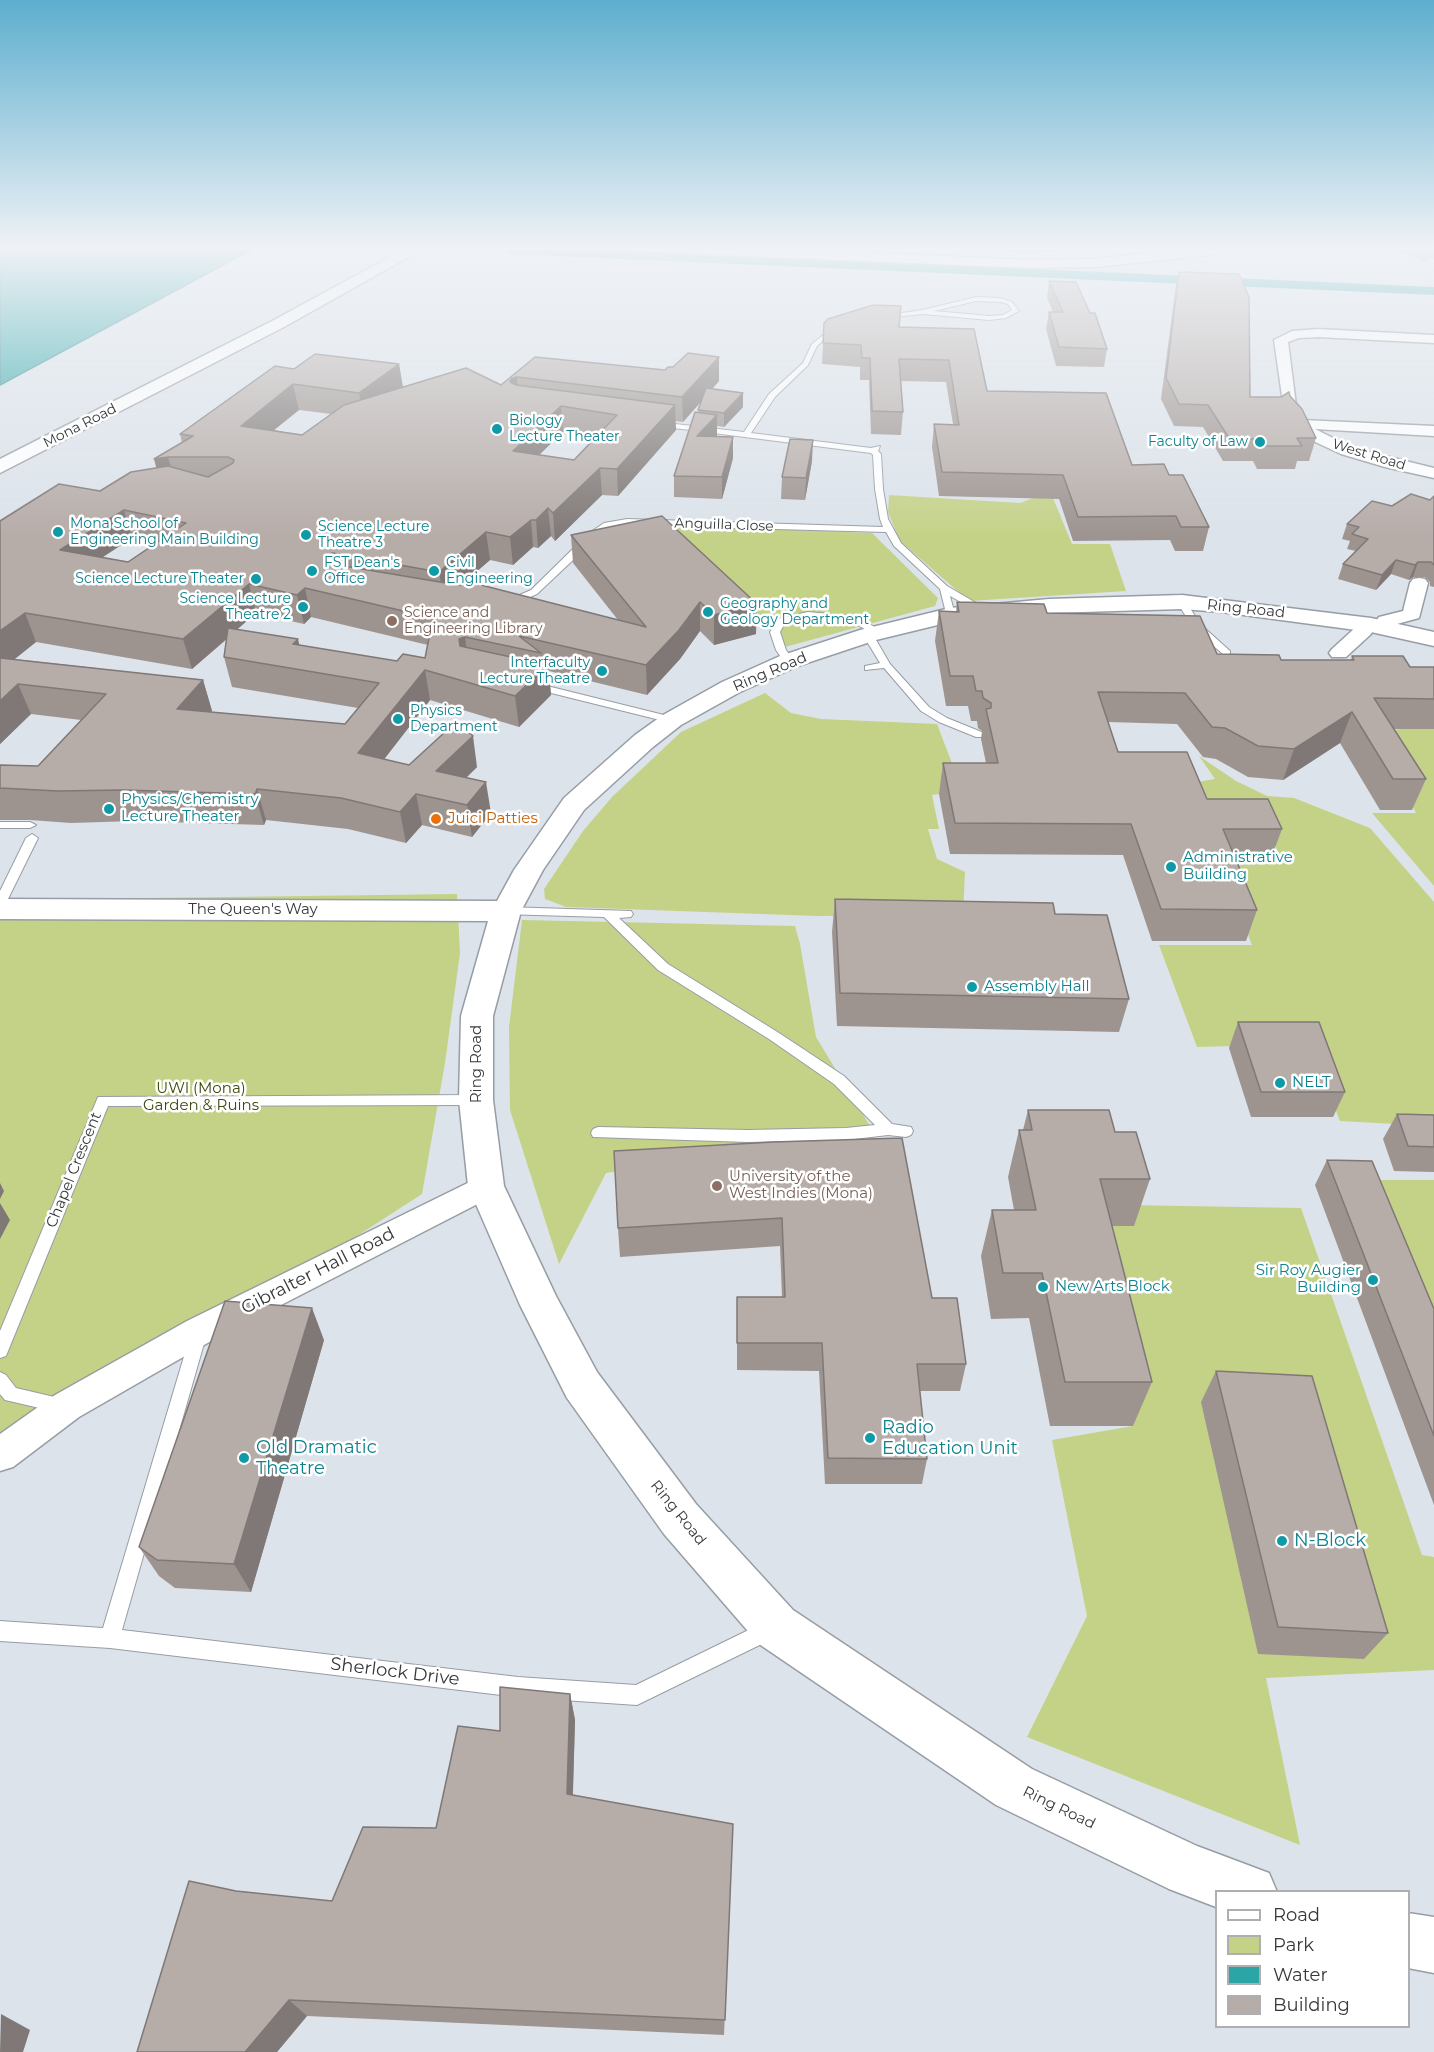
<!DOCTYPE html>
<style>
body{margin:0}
#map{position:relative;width:1434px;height:2052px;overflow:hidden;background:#dce3ea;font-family:Montserrat,sans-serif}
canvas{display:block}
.legend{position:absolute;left:1215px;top:1890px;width:195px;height:138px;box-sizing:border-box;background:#fff;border:2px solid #afafb1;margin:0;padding:8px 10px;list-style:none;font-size:18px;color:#36383b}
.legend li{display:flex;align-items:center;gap:12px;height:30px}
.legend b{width:30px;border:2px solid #afafb1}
</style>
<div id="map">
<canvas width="1434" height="2052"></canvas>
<ul class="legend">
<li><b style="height:8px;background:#fff"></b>Road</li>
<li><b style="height:16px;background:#c4d288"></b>Park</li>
<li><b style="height:16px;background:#2ca5a7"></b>Water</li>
<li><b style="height:16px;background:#b6aca8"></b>Building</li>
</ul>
</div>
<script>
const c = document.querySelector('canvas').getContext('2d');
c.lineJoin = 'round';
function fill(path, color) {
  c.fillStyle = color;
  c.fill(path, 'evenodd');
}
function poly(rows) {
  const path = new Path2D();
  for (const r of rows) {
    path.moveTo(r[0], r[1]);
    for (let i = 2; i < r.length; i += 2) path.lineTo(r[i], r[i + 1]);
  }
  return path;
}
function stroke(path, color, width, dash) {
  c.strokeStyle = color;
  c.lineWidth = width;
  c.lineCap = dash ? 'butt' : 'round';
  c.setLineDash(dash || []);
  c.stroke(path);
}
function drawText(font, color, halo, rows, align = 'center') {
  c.font = font + ' Montserrat,sans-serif';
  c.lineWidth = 5;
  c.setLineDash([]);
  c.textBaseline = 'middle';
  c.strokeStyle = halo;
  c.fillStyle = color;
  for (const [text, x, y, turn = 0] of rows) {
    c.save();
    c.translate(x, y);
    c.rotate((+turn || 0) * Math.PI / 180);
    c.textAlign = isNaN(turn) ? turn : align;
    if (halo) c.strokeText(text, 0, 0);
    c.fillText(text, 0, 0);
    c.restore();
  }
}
const green = poly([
 [1046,493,1053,498,1072,544,1110,544,1126,591,969,601,900,541,888,512,889,495,1020,503],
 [673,525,872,533,938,598,935,606,785,647,772,627,759,622,756,609],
 [765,693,791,713,821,719,937,724,953,766,973,789,932,795,939,829,928,829,937,859,965,872,963,915,817,916,566,907,545,899,544,889,583,831,612,797,681,732],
 [1434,726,1434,886,1372,813,1416,813,1370,732],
 [1199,756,1236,781,1267,796,1294,798,1370,828,1434,902,1434,1126,1340,1121,1310,1044,1197,1047,1159,945,1252,945,1221,866,1284,863,1267,830,1205,827,1185,784,1215,779],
 [457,894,460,953,445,1063,422,1194,0,1467,0,900],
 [522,920,795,926,800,944,816,1037,873,1131,747,1148,733,1154,606,1173,559,1264,510,1110,509,1027],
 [1364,1180,1434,1180,1434,1351],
 [1128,1205,1301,1208,1422,1555,1434,1557,1434,1670,1266,1678,1300,1845,1027,1737,1087,1616,1052,1440,1133,1426,1096,1226]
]);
const water = poly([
 [0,250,251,250,0,385,0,250]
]);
const canal = poly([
 [504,250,612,250,1434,287,1434,295,511,254,504,250]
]);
const lane = poly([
 [1429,259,1434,259,1434,263,1427,262,1429,259],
 [976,297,1000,298,1012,302,1019,311,1006,318,989,320,923,314,884,318,881,316,923,310,976,297],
 [976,301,1000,302,1008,304,1012,310,1003,315,989,316,934,311,976,301],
 [840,329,842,332,826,338,817,346,808,365,775,397,751,433,871,448,880,446,878,451,881,454,883,489,888,519,901,543,947,586,983,607,983,611,977,611,950,596,955,615,947,617,940,589,894,546,886,532,627,525,607,528,537,594,512,605,506,605,506,601,531,590,588,534,604,523,627,519,883,527,880,519,875,489,873,455,871,453,658,426,654,424,658,422,744,432,769,394,803,363,812,344,822,336,840,329],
 [1179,600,1185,600,1200,624,1230,651,1230,655,1224,655,1193,628,1177,602,1179,600],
 [808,612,858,617,881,631,881,635,878,636,872,633,890,664,929,707,947,718,984,733,984,737,976,737,939,722,921,711,884,668,865,670,865,666,880,663,863,635,871,633,853,622,808,618,785,623,780,632,786,650,794,661,789,664,785,663,776,650,770,632,778,619,808,612],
 [535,683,676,718,677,720,672,723,531,688,530,686,535,683],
 [0,822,30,822,36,825,30,828,0,828,0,822],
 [32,834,38,838,6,903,0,907,0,891,26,838,32,834],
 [506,907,631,911,633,914,631,917,619,918,668,964,779,1033,844,1076,892,1124,911,1127,913,1131,911,1135,906,1137,888,1135,846,1140,748,1142,593,1137,591,1133,593,1129,598,1127,748,1130,846,1128,875,1125,834,1084,769,1039,658,970,604,917,502,914,500,911,506,907],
 [476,1095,481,1096,483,1100,481,1104,476,1105,108,1106,8,1351,6,1356,0,1358,0,1331,98,1097,476,1095],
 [199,1326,205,1328,207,1333,122,1630,518,1677,636,1685,769,1620,776,1623,779,1630,776,1637,637,1705,518,1697,110,1648,0,1641,0,1621,103,1628,191,1333,193,1328,199,1326],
 [0,1372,6,1375,16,1388,67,1400,70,1405,67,1410,61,1413,5,1400,0,1394,0,1372]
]);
const street = poly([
 [1318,329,1434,335,1434,343,1318,337,1299,338,1288,342,1297,413,1302,420,1434,426,1434,436,1315,429,1353,448,1434,468,1434,478,1385,467,1341,454,1311,440,1293,427,1285,417,1274,340,1292,331,1318,329],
 [1419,578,1425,579,1428,583,1419,618,1386,627,1379,625,1376,621,1379,617,1403,611,1410,583,1413,579,1419,578],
 [1363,625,1370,627,1373,631,1370,635,1346,657,1332,657,1329,653,1332,649,1356,627,1363,625],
 [486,1174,497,1178,501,1186,497,1194,211,1341,79,1417,13,1467,0,1471,0,1434,55,1395,187,1321,486,1174]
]);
const secondary = poly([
 [403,250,421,250,284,327,0,473,0,459,272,321,403,250],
 [694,250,811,250,1030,260,1095,259,1174,250,1226,250,1219,254,1095,267,1030,268,701,254,694,250],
 [1182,595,1371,618,1434,632,1434,646,1371,632,1221,612,1182,609,1049,613,950,622,876,640,798,666,740,692,681,725,653,747,584,810,543,870,521,911,493,1016,493,1100,504,1186,556,1296,597,1372,696,1504,793,1610,1032,1769,1197,1846,1269,1873,1277,1892,1216,1892,1216,1907,1169,1889,996,1805,759,1644,664,1534,567,1398,520,1305,468,1186,459,1100,461,1016,488,921,0,919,0,899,497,901,514,870,564,798,635,735,663,715,722,682,780,656,860,630,950,608,1049,599,1182,595],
 [1408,1913,1434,1917,1434,1973,1408,1968,1408,1913]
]);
const wall = poly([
 [981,250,1109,250,1025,253],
 [1398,250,1434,250,1434,257,1429,257,1425,262],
 [1179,272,1250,397,1281,397,1290,396,1316,438,1309,461,1297,461,1295,469,1257,469,1253,461,1223,461,1203,427,1174,426,1161,399,1175,291],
 [1049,281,1107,349,1104,367,1056,366,1046,329,1049,312,1053,312,1047,298],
 [824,323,899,327,974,329,987,391,1132,465,1169,475,1209,527,1203,551,1175,551,1170,540,1073,541,1059,499,939,496,932,447,934,424,953,424,946,382,900,381,903,412,901,435,871,434,869,380,860,380,860,367,822,364],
 [535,357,719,381,712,389,743,393,743,407,724,427,717,426,717,436,716,437,733,437,733,458,722,499,674,497,674,476,698,413,702,401,683,422,675,421,676,430,618,496,602,495,555,541,551,536,538,548,533,547,513,565,490,560,461,585,618,620,573,563,571,535,662,516,756,634,714,645,700,631,680,659,647,695,549,671,551,695,519,727,430,700,384,759,409,765,477,767,466,778,491,813,472,837,422,825,406,843,348,829,266,820,264,825,134,821,71,823,30,820,0,820,0,765,38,766,81,720,31,714,0,744,0,521,100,491,156,468,182,443,180,434,294,369,399,364,403,387,501,385],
 [299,410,331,414,302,435,273,430],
 [563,432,596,437,574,460,539,455],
 [132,538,156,543,128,562,102,557],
 [256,613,304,624,311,617,428,645,425,658,397,661,299,645,237,629],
 [227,639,224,657,232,687,358,708,345,724,210,712,212,711,203,680,14,659,36,642,192,669],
 [812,461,805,500,781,499,782,477],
 [1434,496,1434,587,1430,586,1430,582,1425,577,1413,577,1409,580,1391,574,1376,590,1338,579,1343,564,1356,551,1347,549,1350,541,1342,539,1347,524,1392,506,1430,500],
 [957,602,1047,613,1217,654,1281,660,1351,660,1352,656,1410,667,1434,667,1434,729,1393,729,1426,779,1412,810,1380,810,1340,743,1283,780,1248,777,1216,759,1203,757,1177,724,1108,722,1118,752,1207,799,1282,829,1270,861,1236,861,1257,910,1246,941,1152,941,1123,855,950,854,939,794,943,763,986,763,981,739,982,731,978,728,977,721,971,721,968,706,946,706,935,641,939,611,956,612],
 [835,899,1055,914,1129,999,1119,1032,837,1026,832,932],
 [1238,1022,1345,1092,1333,1117,1251,1117,1229,1048],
 [1028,1110,1115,1132,1150,1179,1134,1226,1112,1226,1152,1382,1133,1426,1050,1426,1029,1318,991,1319,981,1256,992,1210,1014,1210,1008,1177,1019,1130,1023,1130],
 [1397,1114,1434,1115,1434,1172,1394,1171,1383,1139],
 [773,1142,932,1298,966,1364,960,1391,920,1391,927,1459,922,1484,825,1484,819,1371,737,1370,737,1297,782,1297,780,1246,620,1257,618,1228],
 [1327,1160,1434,1309,1434,1505,1315,1185],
 [324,1340,251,1592,175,1588,159,1576,139,1547],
 [1216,1371,1388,1633,1364,1659,1258,1654,1201,1402],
 [570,1694,575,1720,573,1795,733,1824,724,2035,307,2016,277,2052,137,2052,236,1891,332,1901,436,1828,500,1731]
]);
const shadedWall = poly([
 [1429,250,1431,250,1429,257,1425,262],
 [719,357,719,381,683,422,682,397],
 [399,364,403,389,364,418,359,393],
 [517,377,519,402,510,382,511,379],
 [293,384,299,410,247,452,241,426],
 [743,393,743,407,724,427,724,413],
 [675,405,676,430,618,496,617,469],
 [561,406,563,432,516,477,513,451],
 [717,415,717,436,697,457,697,436],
 [733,437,733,458,722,499,722,477],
 [813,440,812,461,805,500,806,478],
 [168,457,176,484,161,486,154,459],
 [600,468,602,495,555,541,553,513],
 [548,508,551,536,538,548,536,520],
 [124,510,132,538,71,578,60,550],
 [531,520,533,547,513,565,510,537],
 [486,532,490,560,444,600,439,572],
 [332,553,338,582,325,559],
 [1396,560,1391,574,1376,590,1382,575],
 [1418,562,1413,577,1409,580,1415,565],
 [249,584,256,613,192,669,183,639],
 [305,588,311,617,304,624,297,595],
 [700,602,700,631,680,659,647,695,646,665],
 [757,604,756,634,714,645,714,615],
 [25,613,36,642,0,671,0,631],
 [465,637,469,667,463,669,459,639],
 [298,639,305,668,293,644],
 [548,665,551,695,519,727,515,696],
 [425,670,430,700,365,784,358,753],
 [203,680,212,711,187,740,177,709],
 [18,684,31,714,0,744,0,701],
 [1352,712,1340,743,1283,780,1294,749],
 [473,736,477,767,443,800,436,771],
 [486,782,491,813,472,837,467,805],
 [257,789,266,820,264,825,255,794],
 [416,794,422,825,406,843,400,812],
 [0,1183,4,1191,0,1199],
 [0,1203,10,1220,0,1239],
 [312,1308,324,1340,251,1592,234,1564],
 [570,1694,575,1720,572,1817,567,1794],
 [289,2000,307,2016,277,2052,245,2052],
 [1,2014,30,2030,23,2052,0,2052]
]);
const building = poly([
 [1179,272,1239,274,1249,297,1250,397,1281,397,1289,392,1290,396,1302,409,1316,438,1297,438,1302,446,1264,446,1259,439,1229,438,1208,405,1179,404,1166,378,1179,272],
 [1049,281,1076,282,1090,313,1095,313,1107,349,1059,347,1049,312,1063,312,1049,281],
 [873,305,901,306,899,327,974,329,987,391,1106,393,1132,465,1164,464,1169,475,1183,475,1209,527,1181,527,1176,516,1078,517,1063,475,942,472,934,424,959,425,949,360,899,359,903,412,872,411,870,358,862,358,861,345,823,343,824,323,828,319,873,305],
 [688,353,719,357,682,397,517,377,511,379,510,382,516,385,675,405,617,469,600,468,553,513,548,508,536,520,531,520,510,537,486,532,439,572,332,553,325,559,332,564,458,585,481,585,646,627,571,535,662,516,757,604,714,615,700,602,679,630,646,665,519,636,541,653,465,637,459,639,460,646,548,665,515,696,425,670,358,753,409,765,457,721,473,736,436,771,486,782,467,805,416,794,400,812,341,798,257,789,255,794,123,790,58,791,0,788,0,765,38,766,106,694,18,684,0,701,0,658,203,680,177,709,345,724,379,683,224,657,228,628,298,639,293,644,397,661,403,654,425,658,433,618,305,588,297,595,249,584,183,639,25,613,0,631,0,521,59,484,100,491,131,472,168,466,208,477,233,463,234,460,228,457,168,457,154,459,193,436,180,434,275,366,294,369,315,354,399,364,359,393,293,384,241,426,302,435,344,405,466,368,501,385,535,357,665,370,668,367,673,367,688,353],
 [561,406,617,415,574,460,513,451,561,406],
 [124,510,186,523,128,562,60,550,124,510],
 [706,388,743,393,724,413,698,410,706,388],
 [695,412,717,415,697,436,733,437,722,477,674,476,695,412],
 [790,439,813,440,806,478,782,477,790,439],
 [1411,494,1430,500,1434,496,1434,565,1431,562,1418,562,1415,565,1396,560,1382,575,1343,564,1368,539,1352,534,1359,527,1347,524,1372,501,1392,506,1411,494],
 [957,602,1044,604,1047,613,1200,616,1217,654,1279,655,1281,660,1354,660,1352,656,1403,656,1410,667,1434,667,1434,699,1374,698,1426,779,1393,779,1352,712,1294,749,1258,746,1225,728,1212,727,1185,693,1098,692,1118,752,1187,752,1207,799,1268,799,1282,829,1223,829,1257,910,1161,909,1131,824,955,823,943,763,998,763,986,709,991,708,991,703,983,698,982,691,976,691,973,676,950,676,939,611,959,612,957,602],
 [835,899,1053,903,1055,914,1107,915,1129,999,840,993,835,899],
 [1238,1022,1319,1022,1345,1092,1261,1092,1238,1022],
 [1028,1110,1109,1110,1115,1132,1136,1132,1150,1179,1100,1179,1152,1382,1065,1382,1042,1273,1003,1273,992,1210,1036,1210,1019,1130,1032,1130,1028,1110],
 [1397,1114,1434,1115,1434,1147,1408,1146,1397,1114],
 [902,1138,932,1298,957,1298,966,1364,917,1364,927,1459,828,1458,822,1343,737,1343,737,1297,785,1297,782,1218,618,1228,614,1151,773,1142,902,1138],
 [1327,1160,1372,1161,1434,1309,1434,1436,1327,1160],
 [225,1301,312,1308,234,1564,157,1560,139,1547,225,1301],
 [1216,1371,1312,1376,1388,1633,1278,1627,1216,1371],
 [500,1687,570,1694,567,1794,733,1824,725,2020,289,2000,245,2052,137,2052,189,1881,236,1891,332,1901,363,1827,436,1828,458,1726,500,1731,500,1687]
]);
const markers = [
 [497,429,6,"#0f9aa8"],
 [1260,442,6,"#0f9aa8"],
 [58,532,6,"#0f9aa8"],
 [306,535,6,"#0f9aa8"],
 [312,571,6,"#0f9aa8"],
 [434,571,6,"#0f9aa8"],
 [256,579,6,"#0f9aa8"],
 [303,607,6,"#0f9aa8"],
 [708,612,6,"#0f9aa8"],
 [392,621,6,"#8d6e63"],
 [602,671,6,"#0f9aa8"],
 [398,719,6,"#0f9aa8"],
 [109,809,6,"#0f9aa8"],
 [436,819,6,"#e8710a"],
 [1171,867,6,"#0f9aa8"],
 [972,987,6,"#0f9aa8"],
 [1280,1083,6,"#0f9aa8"],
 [717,1186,6,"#8d6e63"],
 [1373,1280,6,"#0f9aa8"],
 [1043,1287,6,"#0f9aa8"],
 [870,1438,6,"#0f9aa8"],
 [244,1458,6,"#0f9aa8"],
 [1282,1541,6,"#0f9aa8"]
];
const farCulturenames = [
 ["Biology",509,421],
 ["Lecture Theater",509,437],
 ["Faculty of Law",1248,442,"right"],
 ["Mona School of",70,524],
 ["Engineering Main Building",70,540],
 ["Science Lecture",318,527],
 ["Theatre 3",318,543],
 ["FST Dean's",324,563],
 ["Office",324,579],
 ["Civil",446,563],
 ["Engineering",446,579],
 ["Science Lecture Theater",244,579,"right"],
 ["Science Lecture",291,599,"right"],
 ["Theatre 2",291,615,"right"],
 ["Geography and",720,604],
 ["Geology Department",720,620],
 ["Interfaculty",590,663,"right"],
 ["Lecture Theatre",590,679,"right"],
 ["Physics",410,711],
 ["Department",410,727]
];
const farStreetnames = [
 ["Mona Road",80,426,-27],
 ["West Road",1369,455,17],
 ["Anguilla Close",724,525,2]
];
const farEducationnames = [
 ["Science and",404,613],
 ["Engineering Library",404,629]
];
const streetNames = [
 ["Ring Road",1246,609,6],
 ["Ring Road",770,672,-23],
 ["The Queen's Way",253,910],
 ["Ring Road",477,1064,-90],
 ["Chapel Crescent",74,1170,-68],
 ["Ring Road",678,1513,51],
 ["Ring Road",1059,1808,26]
];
const cultureNames = [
 ["Physics/Chemistry",121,800],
 ["Lecture Theater",121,817],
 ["Administrative",1183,858],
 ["Building",1183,875],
 ["Assembly Hall",984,987],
 ["NELT",1292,1083],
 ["Sir Roy Augier",1361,1271,"right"],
 ["Building",1361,1288,"right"],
 ["New Arts Block",1055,1287]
];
const foodNames = [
 ["Juici Patties",448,819]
];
const parkNames = [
 ["UWI (Mona)",201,1089],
 ["Garden & Ruins",201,1106]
];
const educationNames = [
 ["University of the",729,1177],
 ["West Indies (Mona)",729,1194]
];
const nearStreetnames = [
 ["Gibralter Hall Road",318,1271,-27],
 ["Sherlock Drive",395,1672,7]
];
const nearCulturenames = [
 ["Radio",882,1428],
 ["Education Unit",882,1449],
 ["Old Dramatic",256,1448],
 ["Theatre",256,1469],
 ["N-Block",1294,1541]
];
fill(green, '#c4d288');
fill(water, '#2ca5a7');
stroke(water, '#2f8487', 1.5);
fill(canal, '#2ca5a7');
stroke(lane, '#979da4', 2);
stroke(street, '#979da4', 3);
stroke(secondary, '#979da4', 3);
fill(lane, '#fff');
fill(street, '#fff');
fill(secondary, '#fff');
fill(wall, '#9d9490');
fill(shadedWall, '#7f7876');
fill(building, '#b6aca8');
stroke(building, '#7f7876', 1.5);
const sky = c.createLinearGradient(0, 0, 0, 538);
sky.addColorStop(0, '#5daece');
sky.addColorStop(0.46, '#eff2f6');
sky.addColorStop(1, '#eff2f600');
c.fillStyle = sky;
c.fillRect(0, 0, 1434, 538);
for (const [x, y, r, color] of markers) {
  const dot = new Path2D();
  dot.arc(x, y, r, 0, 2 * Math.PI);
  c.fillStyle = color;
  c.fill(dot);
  stroke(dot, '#fff', 2);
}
drawText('14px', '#0d838f', '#fff', farCulturenames, 'left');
drawText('14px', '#36383b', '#fff', farStreetnames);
drawText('14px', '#785e54', '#fff', farEducationnames, 'left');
drawText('15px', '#36383b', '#fff', streetNames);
drawText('15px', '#0d838f', '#fff', cultureNames, 'left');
drawText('15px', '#c56008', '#fff', foodNames, 'left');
drawText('15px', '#41490f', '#fff', parkNames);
drawText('15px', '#785e54', '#fff', educationNames, 'left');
drawText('18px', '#36383b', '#fff', nearStreetnames);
drawText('18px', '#0d838f', '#fff', nearCulturenames, 'left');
</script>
